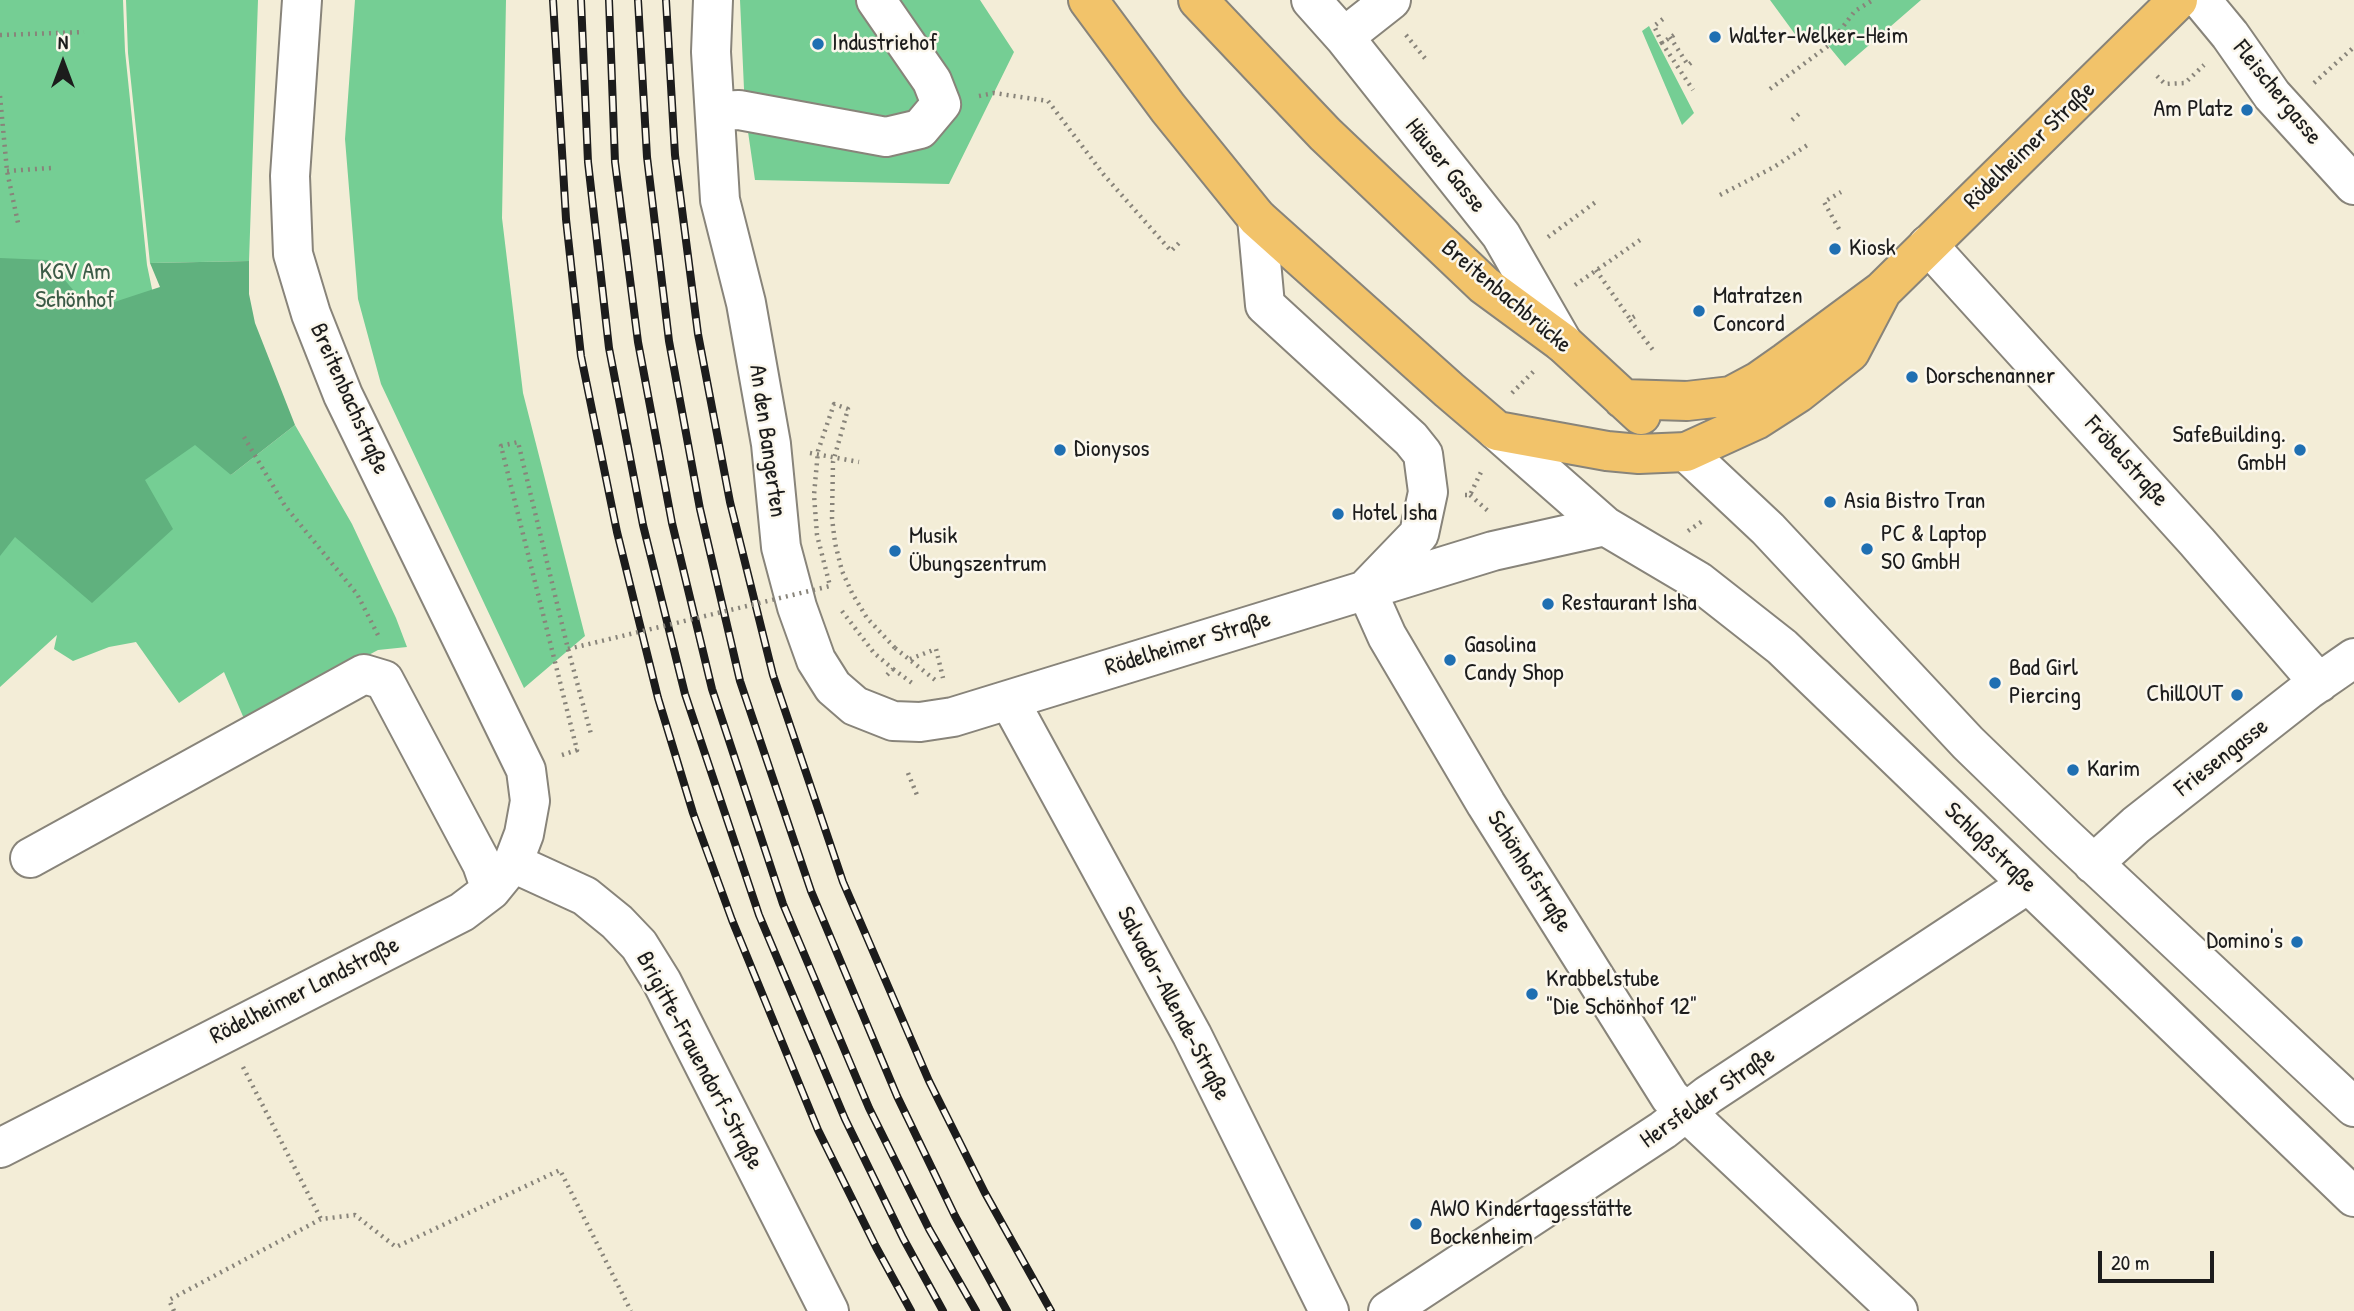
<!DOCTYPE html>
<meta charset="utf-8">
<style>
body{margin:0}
#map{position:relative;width:2354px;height:1311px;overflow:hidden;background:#f3edd7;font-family:"Patrick Hand",sans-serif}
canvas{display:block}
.north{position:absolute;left:28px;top:28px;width:70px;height:70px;-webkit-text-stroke:5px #fbf7ec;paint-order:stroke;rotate:0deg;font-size:19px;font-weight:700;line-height:28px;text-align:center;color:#1c1c1c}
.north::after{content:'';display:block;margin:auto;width:24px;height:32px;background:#1c1c1c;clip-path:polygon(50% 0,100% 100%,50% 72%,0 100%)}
.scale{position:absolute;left:2098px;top:1251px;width:116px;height:32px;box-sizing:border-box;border:4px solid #1c1c1c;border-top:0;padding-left:9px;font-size:21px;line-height:24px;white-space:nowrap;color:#1c1c1c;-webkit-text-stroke:5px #fbf7ec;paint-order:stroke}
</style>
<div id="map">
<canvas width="2354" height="1311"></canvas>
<div class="north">N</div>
<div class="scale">20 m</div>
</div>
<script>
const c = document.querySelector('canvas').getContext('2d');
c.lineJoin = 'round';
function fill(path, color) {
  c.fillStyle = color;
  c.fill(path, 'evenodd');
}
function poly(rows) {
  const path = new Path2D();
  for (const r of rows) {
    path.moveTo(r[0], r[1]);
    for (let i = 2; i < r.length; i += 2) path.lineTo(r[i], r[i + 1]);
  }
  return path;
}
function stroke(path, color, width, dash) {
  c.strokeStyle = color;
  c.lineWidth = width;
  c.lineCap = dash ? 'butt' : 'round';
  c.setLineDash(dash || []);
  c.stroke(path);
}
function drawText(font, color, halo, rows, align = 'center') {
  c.font = font + ' "Patrick Hand",sans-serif';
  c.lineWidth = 5;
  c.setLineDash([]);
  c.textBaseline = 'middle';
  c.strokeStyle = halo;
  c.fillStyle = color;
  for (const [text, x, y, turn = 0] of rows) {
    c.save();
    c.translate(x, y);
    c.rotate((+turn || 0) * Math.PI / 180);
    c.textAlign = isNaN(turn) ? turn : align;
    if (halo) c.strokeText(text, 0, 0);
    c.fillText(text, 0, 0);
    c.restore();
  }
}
const green = poly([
 [0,0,123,0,125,51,147,265,164,347,231,475,295,425,352,524,396,618,407,647,378,650,245,721,224,672,179,703,136,642,109,647,73,661,54,649,57,635,0,687],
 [126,0,258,0,249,261,150,263,128,53],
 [355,0,506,0,502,218,523,393,585,636,524,688,381,384,358,299,345,139],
 [740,0,980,0,1014,52,949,184,755,180,745,111],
 [1770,0,1921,0,1845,66,1822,38,1814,42,1800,41],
 [1649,26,1694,113,1682,125,1642,31]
]);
const forest = poly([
 [0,258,48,260,90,310,160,287,150,263,249,261,249,294,255,323,295,425,231,475,195,445,145,480,173,529,92,603,15,537,0,556]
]);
const path = poly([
 [0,35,84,32],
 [1406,35,1428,62],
 [1674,35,1662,43,1693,90],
 [1670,37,1688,65,1692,62],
 [1662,43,1654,26,1663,19],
 [2157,76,2165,84,2185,83,2204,65],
 [2314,83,2354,47],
 [1770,89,1828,46,1855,11,1873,0],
 [0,96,7,171,18,223],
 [979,96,994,93,1048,101,1104,175,1171,251,1182,240],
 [1792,120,1800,113],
 [7,171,51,168],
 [1720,195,1774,167,1809,144],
 [1839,229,1824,202,1841,192],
 [1548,237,1597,201],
 [1596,270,1630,319,1635,316],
 [1575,285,1643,238],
 [1630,320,1653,350],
 [1512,393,1535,370],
 [244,437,285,506,357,594,380,639],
 [810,453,859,462],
 [1465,495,1470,495,1482,470],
 [1470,495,1488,511],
 [1688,531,1704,520],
 [842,611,874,653,893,669,885,677],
 [895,648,935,680],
 [910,659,936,649,943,678],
 [893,669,912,683],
 [562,755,577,750,501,446,518,442,568,649,591,734],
 [908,773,917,795],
 [243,1067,321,1219],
 [174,1311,169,1300,321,1219,355,1215,396,1247,560,1170,631,1311]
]);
const minor = poly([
 [713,0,711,52,720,200,746,303,771,444,781,547,797,607,816,660,833,687,855,706,893,721,920,722,953,717,1493,551,1605,526],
 [1311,0,1344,37,1501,235,1563,343],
 [2201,0,2230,35,2272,95,2354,185],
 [1344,37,1391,0],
 [715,111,739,110,886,137,920,129,941,104,932,81,876,0],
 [1257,218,1265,305,1411,439,1423,454,1428,492,1419,534,1368,587],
 [1928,245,2197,542,2319,683],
 [1497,431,1605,526,1698,581,1782,647,2354,1197],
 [1686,452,1768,529,1968,743,2062,834,2354,1107],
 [1366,589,1387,636,1486,804,1670,1097,1898,1311],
 [1009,700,1192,1035,1329,1311],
 [30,858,364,674,384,680,482,864,491,890],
 [513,863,585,896,617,922,639,945,662,982,829,1311],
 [2093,864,2136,825,2308,690,2354,658],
 [0,1148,462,912,491,890,513,863,524,834,530,801,526,770,343,395,311,314,293,254,290,176,302,0],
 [1388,1311,1663,1130,1708,1095,2028,884]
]);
const major = poly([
 [1088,0,1168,108,1257,218,1449,390,1497,431,1607,451,1639,454,1686,452,1756,420,1798,393,1850,352,1882,291],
 [1198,0,1325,134,1484,285,1563,343,1641,415],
 [1623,399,1687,401,1731,396,1759,381,1786,362,1882,291,2178,0]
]);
const rail = poly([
 [553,0,566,219,581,356,617,532,658,698,693,813,732,920,818,1130,876,1247,911,1311],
 [581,0,588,162,609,348,643,525,685,694,759,915,845,1119,903,1238,943,1311],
 [609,0,615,162,638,342,672,523,712,689,783,904,869,1108,929,1229,976,1311],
 [638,0,647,157,669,341,700,509,740,681,811,891,897,1096,955,1216,1007,1311],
 [666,0,675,155,698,334,730,502,773,675,843,882,929,1081,985,1193,1051,1311]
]);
const pathBridge = poly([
 [568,649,830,586,817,535,814,495,818,451,834,404,848,409,833,462,832,518,835,543,842,571,852,593,867,618,895,648]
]);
const markers = [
 [1715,37,7,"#1f6fb2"],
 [818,44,7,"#1f6fb2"],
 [2247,110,7,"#1f6fb2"],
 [1835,249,7,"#1f6fb2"],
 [1699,311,7,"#1f6fb2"],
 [1912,377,7,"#1f6fb2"],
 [1060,450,7,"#1f6fb2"],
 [2300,450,7,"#1f6fb2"],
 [1830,502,7,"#1f6fb2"],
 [1338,514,7,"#1f6fb2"],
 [1867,549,7,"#1f6fb2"],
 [895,551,7,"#1f6fb2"],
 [1548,604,7,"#1f6fb2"],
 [1450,660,7,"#1f6fb2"],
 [1995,683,7,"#1f6fb2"],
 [2237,695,7,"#1f6fb2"],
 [2073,770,7,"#1f6fb2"],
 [2297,942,7,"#1f6fb2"],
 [1532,994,7,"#1f6fb2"],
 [1416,1224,7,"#1f6fb2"]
];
const poiNames = [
 ["Walter-Welker-Heim",1729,37],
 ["Industriehof",832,44],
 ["Am Platz",2233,110,"right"],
 ["Kiosk",1849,249],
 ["Matratzen",1713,297],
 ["Concord",1713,325],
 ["Dorschenanner",1926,377],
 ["SafeBuilding.",2286,436,"right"],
 ["GmbH",2286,464,"right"],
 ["Dionysos",1074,450],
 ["Asia Bistro Tran",1844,502],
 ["Hotel Isha",1352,514],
 ["PC & Laptop",1881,535],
 ["SO GmbH",1881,563],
 ["Musik",909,537],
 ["Übungszentrum",909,565],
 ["Restaurant Isha",1562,604],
 ["Gasolina",1464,646],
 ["Candy Shop",1464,674],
 ["Bad Girl",2009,669],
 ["Piercing",2009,697],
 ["ChillOUT",2223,695,"right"],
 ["Karim",2087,770],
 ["Domino's",2283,942,"right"],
 ["Krabbelstube",1546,980],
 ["\"Die Schönhof 12\"",1546,1008],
 ["AWO Kindertagesstätte",1430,1210],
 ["Bockenheim",1430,1238]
];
const streetNames = [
 ["Fleischergasse",2277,93,51],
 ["Rödelheimer Straße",2030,146,-44],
 ["Häuser Gasse",1445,166,51],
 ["Breitenbachbrücke",1506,297,40],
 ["Breitenbachstraße",349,399,66],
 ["An den Bangerten",767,441,82],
 ["Fröbelstraße",2126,462,48],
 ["Rödelheimer Straße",1188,644,-17],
 ["Friesengasse",2222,758,-38],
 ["Schloßstraße",1990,848,44],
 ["Schönhofstraße",1529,872,58],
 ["Rödelheimer Landstraße",305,991,-27],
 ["Salvador-Allende-Straße",1173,1004,62],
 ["Brigitte-Frauendorf-Straße",699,1061,62],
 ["Hersfelder Straße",1708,1098,-35]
];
const parkNames = [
 ["KGV Am",75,273],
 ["Schönhof",75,301]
];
fill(green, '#75ce94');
fill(forest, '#60b17e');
stroke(minor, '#88847a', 42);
stroke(major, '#88847a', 42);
stroke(path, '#88847a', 4.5, [2, 5]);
stroke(minor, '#fff', 38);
stroke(major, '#f2c36a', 38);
stroke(rail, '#1c1c1c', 8);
stroke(rail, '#fbf7ec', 5, [16]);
stroke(pathBridge, '#88847a', 4.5, [2, 5]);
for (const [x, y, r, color] of markers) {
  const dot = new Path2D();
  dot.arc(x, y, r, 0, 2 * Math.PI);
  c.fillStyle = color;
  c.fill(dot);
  stroke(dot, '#fbf7ec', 2.5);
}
drawText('24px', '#1c1c1c', '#fbf7ec', poiNames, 'left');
drawText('24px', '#1c1c1c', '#fbf7ec', streetNames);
drawText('24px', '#3b5a46', '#fbf7ec', parkNames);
</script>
